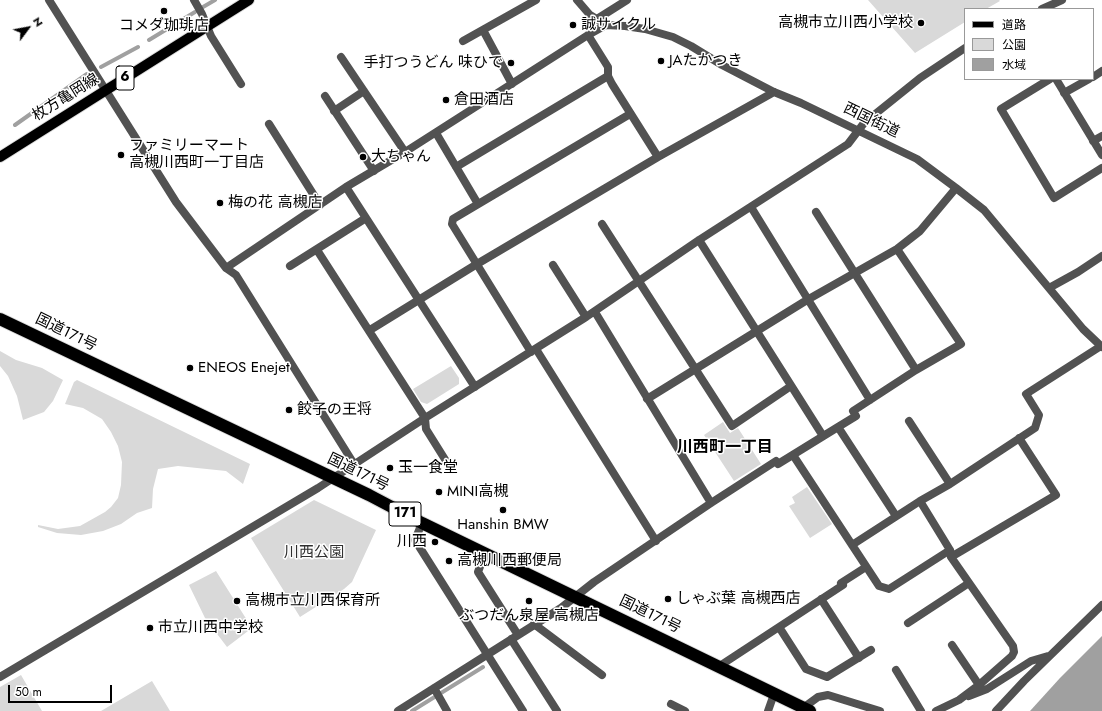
<!DOCTYPE html>
<meta charset="utf-8">
<style>
body{margin:0}
#map{position:relative;width:1102px;height:711px;overflow:hidden;background:#fff;font-family:Jost,"Noto Sans JP",sans-serif}
canvas{display:block}
.legend{position:absolute;left:964px;top:8px;width:130px;height:72px;box-sizing:border-box;background:#fff;border:1px solid #999;margin:0;padding:5px 7px;list-style:none;font-size:12px;color:#000}
.legend li{display:flex;align-items:center;gap:8px;height:20px}
.legend b{width:20px;border:1px solid #999}
.north{position:absolute;left:8px;top:8px;width:40px;height:40px;-webkit-text-stroke:3px #fff;paint-order:stroke;rotate:58deg;font-size:11px;font-weight:700;line-height:16px;text-align:center;color:#000}
.north::after{content:'';display:block;margin:auto;width:14px;height:18px;background:#000;clip-path:polygon(50% 0,100% 100%,50% 72%,0 100%)}
.scale{position:absolute;left:8px;top:685px;width:104px;height:18px;box-sizing:border-box;border:2px solid #000;border-top:0;padding-left:5px;font-size:12px;line-height:14px;white-space:nowrap;color:#000;-webkit-text-stroke:3px #fff;paint-order:stroke}
</style>
<div id="map">
<canvas width="1102" height="711"></canvas>
<ul class="legend">
<li><b style="height:5px;background:#000"></b>道路</li>
<li><b style="height:11px;background:#d9d9d9"></b>公園</li>
<li><b style="height:11px;background:#a0a0a0"></b>水域</li>
</ul>
<div class="north">N</div>
<div class="scale">50 m</div>
</div>
<script>
const c = document.querySelector('canvas').getContext('2d');
c.lineJoin = 'round';
function fill(path, color) {
  c.fillStyle = color;
  c.fill(path, 'evenodd');
}
function poly(rows) {
  const path = new Path2D();
  for (const r of rows) {
    path.moveTo(r[0], r[1]);
    for (let i = 2; i < r.length; i += 2) path.lineTo(r[i], r[i + 1]);
  }
  return path;
}
function stroke(path, color, width, dash) {
  c.strokeStyle = color;
  c.lineWidth = width;
  c.lineCap = dash ? 'butt' : 'round';
  c.setLineDash(dash || []);
  c.stroke(path);
}
function drawText(font, color, halo, rows, align = 'center') {
  c.font = font + ' Jost,"Noto Sans JP",sans-serif';
  c.lineWidth = 3;
  c.setLineDash([]);
  c.textBaseline = 'middle';
  c.strokeStyle = halo;
  c.fillStyle = color;
  for (const [text, x, y, turn = 0] of rows) {
    c.save();
    c.translate(x, y);
    c.rotate((+turn || 0) * Math.PI / 180);
    c.textAlign = isNaN(turn) ? turn : align;
    if (halo) c.strokeText(text, 0, 0);
    c.fillText(text, 0, 0);
    c.restore();
  }
}
const green = poly([
 [868,0,999,0,1000,1,986,9,965,9,965,22,915,53],
 [0,351,16,360,42,368,63,380,53,401,44,412,23,420,17,396,8,376,0,366],
 [451,366,459,378,459,384,427,404,421,402,413,389],
 [77,380,250,464,243,484,226,471,178,466,158,469,153,489,152,508,137,513,121,524,103,531,81,535,57,533,38,527,38,525,58,529,80,526,105,512,111,507,118,498,121,485,122,462,118,446,111,432,102,419,83,408,65,404,74,382],
 [723,422,730,433,738,428,761,464,734,481,704,435],
 [807,487,832,524,810,538,789,506,795,503,792,497],
 [314,500,376,530,352,582,344,589,300,617,251,538],
 [216,571,252,628,227,647,205,618,189,585],
 [21,675,42,711,0,711,0,687],
 [152,681,170,711,101,711]
]);
const water = poly([
 [1102,636,1102,711,1030,711,1060,678]
]);
const stream = poly([
 [203,7,215,0],
 [149,40,195,12],
 [101,67,138,47],
 [15,125,87,74],
 [412,711,483,667]
]);
const street = poly([
 [49,0,176,202,226,268,236,275,354,464],
 [194,0,202,14,211,36,241,84],
 [577,0,590,15,606,25,625,26,645,29,673,37,691,46,722,65,774,92,801,103,917,159,956,188,984,210,1083,329,1102,347],
 [1042,9,1062,0],
 [597,19,627,0],
 [483,30,512,84],
 [588,35,608,67,608,76,612,84,658,157],
 [463,41,536,0],
 [341,57,405,152],
 [1093,77,1102,71],
 [1050,79,1001,109,1054,198,1102,168],
 [1056,79,1102,155],
 [1064,93,1089,79],
 [325,96,374,171],
 [334,111,364,91],
 [269,124,320,205],
 [436,133,478,204],
 [1093,141,1102,136],
 [456,167,608,76],
 [346,187,475,387],
 [751,207,870,400],
 [816,212,916,370],
 [602,224,732,426,791,386],
 [699,240,823,436],
 [317,250,425,418,426,429,446,461],
 [553,265,586,317],
 [290,266,366,218],
 [226,268,346,187,405,152,588,35,606,25],
 [1049,288,1078,272,1102,256],
 [595,312,711,503],
 [370,330,477,264,658,157,774,92],
 [536,349,656,541],
 [531,352,452,224,453,219,630,114],
 [647,399,807,300,897,249,920,231,956,188],
 [909,421,950,484],
 [838,427,896,516],
 [793,455,879,586,889,589,950,550],
 [920,501,950,550,951,557,1013,646,1014,652,1012,656,979,685,959,700,936,711],
 [422,523,415,540,523,711],
 [852,545,920,501,950,484,1035,428,1039,415,1026,394,1101,346],
 [485,553,478,572,518,635],
 [951,557,1056,495,1019,438],
 [821,599,859,658],
 [908,623,969,583],
 [534,624,602,675],
 [779,627,806,669,827,677,871,650],
 [511,639,557,711],
 [952,645,979,685],
 [718,667,843,585,841,583,866,567],
 [896,670,921,711],
 [0,677,318,488,425,418,586,317,699,240,848,144,864,123,920,78,965,48],
 [434,688,447,711],
 [969,696,987,689,1031,661,1048,656],
 [671,704,685,711],
 [803,708,818,697,828,695,880,711],
 [398,711,561,608,594,582,711,503,776,461,778,464,838,427,856,416,853,411,916,370,961,344,897,249],
 [768,711,774,694],
 [996,711,1024,681,1102,605]
]);
const primary = poly([
 [0,157,249,0]
]);
const highway = poly([
 [0,319,369,495,422,523,810,711]
]);
const markers = [
 [164,11,4,"#000"],
 [921,23,4,"#000"],
 [573,25,4,"#000"],
 [661,61,4,"#000"],
 [511,63,4,"#000"],
 [446,100,4,"#000"],
 [121,155,4,"#000"],
 [363,157,4,"#000"],
 [220,203,4,"#000"],
 [190,368,4,"#000"],
 [289,410,4,"#000"],
 [390,468,4,"#000"],
 [439,492,4,"#000"],
 [503,510,4,"#000"],
 [435,542,4,"#000"],
 [449,561,4,"#000"],
 [668,599,4,"#000"],
 [237,601,4,"#000"],
 [529,601,4,"#000"],
 [150,628,4,"#000"]
];
const shields = [
 [125,78,18],
 [405,514,32]
];
const shieldNames = [
 ["6",125,78],
 ["171",405,514]
];
const poiNames = [
 ["高槻市立川西小学校",913,23,"right"],
 ["誠サイクル",581,25],
 ["コメダ珈琲店",164,26,"center"],
 ["JAたかつき",669,61],
 ["手打つうどん 味ひで",503,63,"right"],
 ["倉田酒店",454,100],
 ["ファミリーマート",129,146],
 ["高槻川西町一丁目店",129,163],
 ["大ちゃん",371,157],
 ["梅の花 高槻店",228,203],
 ["ENEOS Enejet",198,368],
 ["餃子の王将",297,410],
 ["玉一食堂",398,468],
 ["MINI高槻",447,492],
 ["Hanshin BMW",503,525,"center"],
 ["川西",427,542,"right"],
 ["高槻川西郵便局",457,561],
 ["しゃぶ葉 高槻西店",676,599],
 ["高槻市立川西保育所",245,601],
 ["ぶつだん泉屋 高槻店",529,616,"center"],
 ["市立川西中学校",158,628]
];
const streetNames = [
 ["枚方亀岡線",66,98,-32],
 ["西国街道",871,121,26],
 ["国道171号",66,333,26],
 ["国道171号",358,473,26],
 ["国道171号",650,615,26]
];
const parkNames = [
 ["川西公園",314,553]
];
const neighbourhoodNames = [
 ["川西町一丁目",725,448]
];
fill(green, '#d9d9d9');
fill(water, '#a0a0a0');
stroke(stream, '#a0a0a0', 4);
stroke(primary, '#dbdbdb', 12);
stroke(highway, '#dbdbdb', 14);
stroke(street, '#525252', 8);
stroke(primary, '#000', 10);
stroke(highway, '#000', 12);
for (const [x, y, r, color] of markers) {
  const dot = new Path2D();
  dot.arc(x, y, r, 0, 2 * Math.PI);
  c.fillStyle = color;
  c.fill(dot);
  stroke(dot, '#fff', 1.5);
}
for (const [x, y, w] of shields) {
  const box = new Path2D();
  box.roundRect(x - w / 2, y - 12, w, 24, 3);
  c.fillStyle = '#fff';
  c.fill(box);
  stroke(box, '#000', 1);
}
drawText('bold 14px', '#000', null, shieldNames);
drawText('15px', '#000', '#fff', poiNames, 'left');
drawText('15px', '#000', '#fff', streetNames);
drawText('15px', '#303030', '#fff', parkNames);
drawText('bold 16px', '#000', '#fff', neighbourhoodNames);
</script>
